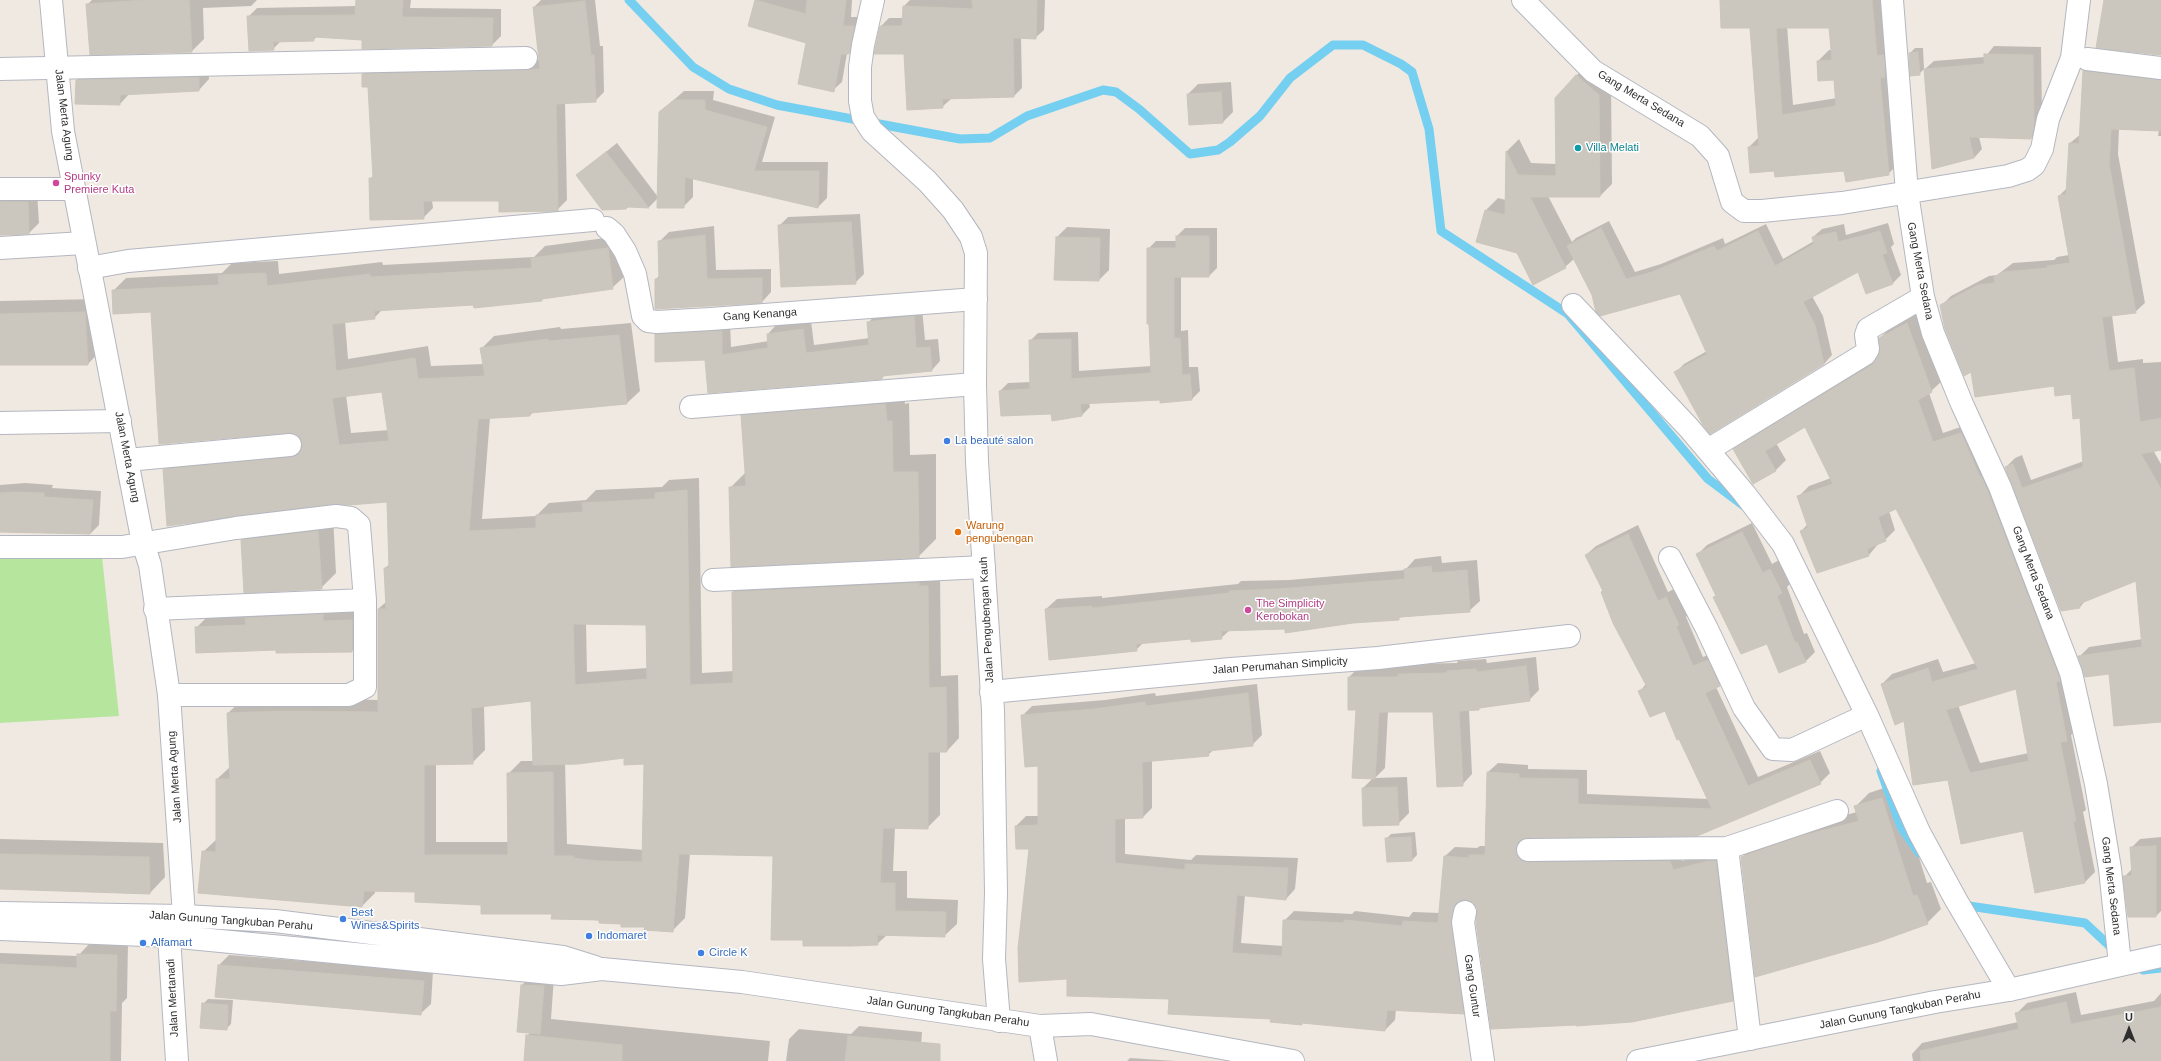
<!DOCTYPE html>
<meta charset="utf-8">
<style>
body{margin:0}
#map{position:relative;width:2161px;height:1061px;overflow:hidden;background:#efe9e1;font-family:Arial,sans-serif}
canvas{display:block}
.north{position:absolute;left:2109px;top:1009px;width:40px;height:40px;-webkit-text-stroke:3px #fff;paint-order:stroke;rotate:0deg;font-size:11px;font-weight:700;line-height:16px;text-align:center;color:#2e2e2e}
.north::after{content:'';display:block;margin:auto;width:14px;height:18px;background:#2e2e2e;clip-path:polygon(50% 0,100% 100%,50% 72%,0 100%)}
</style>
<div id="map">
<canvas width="2161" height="1061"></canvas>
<div class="north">U</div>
</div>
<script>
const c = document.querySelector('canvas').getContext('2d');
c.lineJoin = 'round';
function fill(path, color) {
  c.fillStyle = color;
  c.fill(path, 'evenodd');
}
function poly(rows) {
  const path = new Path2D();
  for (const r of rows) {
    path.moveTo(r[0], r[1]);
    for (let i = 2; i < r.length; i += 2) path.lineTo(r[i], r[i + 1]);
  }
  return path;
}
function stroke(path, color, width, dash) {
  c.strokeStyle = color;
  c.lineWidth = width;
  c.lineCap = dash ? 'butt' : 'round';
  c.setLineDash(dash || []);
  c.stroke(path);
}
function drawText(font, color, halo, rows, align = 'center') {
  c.font = font + ' Arial,sans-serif';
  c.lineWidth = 3;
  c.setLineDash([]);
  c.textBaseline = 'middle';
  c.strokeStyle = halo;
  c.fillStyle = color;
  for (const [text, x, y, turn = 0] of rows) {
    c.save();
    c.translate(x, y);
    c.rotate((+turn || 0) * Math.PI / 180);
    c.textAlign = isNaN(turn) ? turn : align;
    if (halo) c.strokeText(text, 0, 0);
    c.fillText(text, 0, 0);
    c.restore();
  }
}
const green = poly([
 [0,537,100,538,119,716,0,723]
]);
const shadow = poly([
 [92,0,257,0,251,6,203,8,204,39,191,52,87,5],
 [357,0,411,0,410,8,501,9,501,36,492,45,318,36,313,40,281,41,273,49,248,17,257,8,357,6],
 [541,0,595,0,600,46,603,46,604,92,595,101,565,102,567,200,557,210,500,200,432,200,433,208,423,218,370,179,374,175,369,86,363,74,373,65,540,60,534,7],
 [756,0,852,0,851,17,863,17,857,45,847,53,842,82,833,90,807,42,749,25],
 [910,0,1045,0,1044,30,1035,38,1021,38,1022,88,1014,96,951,99,942,107,905,53,881,26,889,18,903,18,904,6],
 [1721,0,1884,0,1900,162,1888,174,1845,170,1775,170,1749,147,1759,137,1751,27],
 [1787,26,1830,26,1832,50,1829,50,1818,61,1835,79,1837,98,1793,105],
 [1994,46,2041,47,2042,117,2040,129,2031,138,1979,137,1982,149,1974,158,1925,69,1934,61,1985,57],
 [1915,48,1923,48,1924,69,1919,74,1910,53],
 [2094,62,2161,70,2161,136,2158,136,2159,130,2119,128,2118,154,2145,303,2135,312,2112,315,2118,362,2143,359,2143,363,2161,362,2161,449,2153,450,2161,464,2161,721,2110,673,2079,657,2089,647,2143,639,2137,580,2085,601,2080,607,2006,467,2015,458,2022,455,2031,480,2084,461,2080,417,2072,393,2054,385,1972,371,1941,306,1951,296,1989,276,1997,275,2013,263,2054,260,2057,257,2069,255,2059,196,2067,188,2070,143,2081,134,2084,71],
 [1589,63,1611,83,1612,184,1600,196,1548,196,1572,242,1576,238,1609,221,1635,272,1661,264,1723,238,1725,244,1766,224,1783,259,1814,241,1813,237,1822,229,1844,224,1846,235,1888,223,1894,244,1891,247,1901,275,1893,283,1858,270,1812,296,1823,316,1832,355,1824,364,1676,372,1684,364,1707,351,1680,293,1593,295,1574,259,1565,267,1518,253,1486,210,1498,198,1506,200,1507,151,1519,139,1531,163,1557,164,1576,76],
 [208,68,209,79,199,90,130,93,120,104,77,80,87,70],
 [1231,82,1233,112,1223,122,1188,94,1198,84],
 [684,91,714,91,713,100,775,117,762,162,828,162,827,198,818,207,693,178,693,197,683,207,658,198,649,207,628,206,577,175,617,143,658,197,660,112],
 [0,184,37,192,39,223,29,233,0,234],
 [860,214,864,274,855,283,779,226,788,217],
 [714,226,716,270,771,269,771,292,762,302,656,279,660,275,659,242,669,232],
 [1067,227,1110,229,1109,270,1099,280,1057,237],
 [1185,228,1217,228,1217,268,1209,276,1181,276,1181,331,1188,330,1189,367,1198,367,1200,391,1192,399,1161,402,1161,399,1089,403,1090,407,1082,415,1052,413,1000,391,1008,383,1031,382,1030,341,1038,333,1078,332,1079,371,1152,366,1148,249,1156,241,1177,241,1177,236],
 [620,236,625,276,612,288,544,298,541,300,383,309,374,318,345,321,348,359,428,346,431,366,484,364,481,349,494,336,560,327,561,329,631,323,640,391,627,403,534,412,530,415,490,417,482,519,536,516,549,503,586,500,596,490,662,487,669,480,699,478,702,673,734,671,733,592,745,579,940,574,941,676,958,675,959,738,947,751,940,751,940,815,927,828,895,827,893,871,907,871,907,898,958,900,957,924,944,936,887,935,877,944,804,939,774,855,690,853,685,918,672,931,482,904,416,891,375,890,375,893,362,906,203,852,217,839,217,779,230,767,228,713,241,701,298,698,379,700,378,609,386,602,385,568,390,564,388,501,164,470,177,457,303,445,301,437,152,311,113,291,126,278,222,273,232,263,278,261,279,274,382,262,383,265,534,257,545,246],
 [383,391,389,430,351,433,346,395],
 [586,623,647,624,648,668,587,672],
 [532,700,534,761,521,761,508,774,509,842,436,842,436,763,472,763,485,750,484,705],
 [625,757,645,763,644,850,567,844,565,762],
 [99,299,101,350,88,364,0,364,0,301],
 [922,308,925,340,938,339,940,361,932,370,885,375,882,378,706,359,656,335,665,326,730,323,731,347,769,341,768,334,776,325,811,321,814,345,870,338,869,322,877,313],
 [1918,313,1942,381,1929,393,1943,433,1972,423,2069,666,2077,730,2071,735,2086,810,2083,812,2095,872,2085,882,2036,891,2024,830,1949,779,1905,720,1882,684,1892,674,1938,659,1943,672,1976,663,1896,508,1889,511,1895,530,1885,540,1879,543,1869,555,1818,572,1801,531,1808,524,1799,496,1809,486,1831,478,1806,426,1776,443,1786,460,1775,471,1734,449,1745,439,1878,358,1880,354,1880,338,1891,327],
 [2017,687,2029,753,1980,763,1958,705],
 [903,387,905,404,909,403,910,455,936,454,936,539,918,557,730,488,746,472,742,416,760,398],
 [25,483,53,485,52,488,101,491,99,525,90,534,0,531,0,485],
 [333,516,336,573,321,588,242,540,257,525],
 [1752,523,1772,564,1779,560,1791,583,1787,587,1804,634,1807,633,1815,652,1805,662,1768,643,1714,598,1717,595,1698,554,1707,545],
 [1638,525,1668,592,1676,588,1688,614,1686,617,1703,657,1718,651,1729,676,1716,687,1758,777,1820,751,1830,773,1820,783,1697,835,1526,837,1525,840,1679,852,1682,861,1718,851,1742,991,1732,1000,1478,908,1474,902,1467,899,1463,899,1460,909,1473,1003,1463,1013,1396,1009,1395,1020,1385,1030,1304,1022,1301,1024,1068,978,1030,848,1016,826,1026,816,1039,816,1039,765,1022,716,1032,706,1105,700,1155,693,1156,696,1257,684,1262,735,1252,745,1214,749,1208,755,1152,760,1152,808,1143,817,1125,818,1125,854,1191,860,1196,855,1298,858,1295,889,1286,899,1245,895,1241,943,1283,946,1284,921,1294,911,1352,914,1355,911,1409,917,1413,912,1440,913,1445,856,1455,847,1477,848,1480,846,1486,846,1488,772,1498,763,1528,765,1528,769,1587,770,1587,794,1708,799,1665,710,1640,691,1646,684,1586,555,1596,546],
 [1441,556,1442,563,1477,560,1480,601,1469,611,1286,628,1230,630,1221,638,1192,638,1144,642,1136,650,1046,609,1057,599,1102,596,1102,598,1238,584,1241,581,1289,580,1405,570,1415,559],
 [362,611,362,641,352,651,277,652,277,649,196,628,206,618],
 [1536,657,1539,690,1529,700,1469,710,1472,774,1462,785,1434,711,1388,711,1385,768,1375,778,1407,777,1409,813,1398,824,1363,788,1373,778,1349,677,1359,667,1406,667,1410,664,1457,663,1458,661,1486,659,1487,663],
 [1896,784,1927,883,1931,882,1941,909,1927,923,1742,857,1756,843,1816,823,1857,812,1855,807,1869,793],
 [1415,832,1417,855,1412,860,1386,839,1391,834],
 [2161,837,2161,911,2156,916,2124,877,2133,868,2131,848,2140,839],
 [0,839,163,843,165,877,150,893,0,888],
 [90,943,128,943,127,998,122,1003,121,1061,0,1061,0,953,78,956],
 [229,955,433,971,431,1004,420,1014,219,965],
 [532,975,554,977,551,1019,770,1041,768,1061,525,1061,527,1036,531,1032,522,985],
 [2076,992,2081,1015,2154,1001,2161,993,2161,1061,1913,1061,1912,1054,1922,1043,2018,1022,2016,1014,2027,1003],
 [208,999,233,1000,231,1024,226,1029,203,1004],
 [859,1026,922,1032,920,1061,786,1061,789,1039,799,1029,851,1034],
 [1130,1058,1175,1061,1127,1061]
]);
const stream = poly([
 [629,0,693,67,729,89,777,105,960,139,990,138,1027,116,1103,90,1116,92,1139,109,1190,154,1218,150,1230,142,1260,116,1290,78,1333,45,1363,45,1401,64,1412,72,1429,129,1441,231,1568,314,1708,479,1744,506],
 [1881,771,1901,827,1919,853],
 [1962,901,1969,906,2085,923,2115,951],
 [2143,970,2161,968]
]);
const building = poly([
 [145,0,189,0,192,52,90,55,86,4,145,0],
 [356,0,403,0,402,17,493,18,492,46,362,49,362,40,314,37,314,41,273,42,274,50,249,51,247,16,355,15,356,0],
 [755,0,806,14,807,0,846,0,843,26,855,26,849,54,841,54,834,92,798,84,806,43,748,26,755,0],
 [972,0,1037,0,1036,39,1013,38,1014,97,942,99,943,108,907,110,904,54,874,54,880,26,902,26,903,6,973,9,972,0],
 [1720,0,1872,0,1877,56,1884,55,1885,77,1880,78,1889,175,1846,182,1844,171,1775,177,1774,171,1750,173,1748,147,1759,146,1750,28,1721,28,1720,0],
 [1776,28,1829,28,1832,60,1817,61,1818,81,1834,80,1836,106,1782,115,1776,28],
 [2104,0,2161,0,2161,55,2096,48,2104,0],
 [585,1,591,55,594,55,596,102,556,104,558,211,499,212,499,201,423,201,424,219,370,220,369,178,373,178,368,87,362,87,362,74,540,69,533,7,585,1],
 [1918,52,1920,75,1910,76,1909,53,1918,52],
 [1984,54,2033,55,2034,127,2031,139,1969,137,1974,158,1932,169,1924,69,1984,64,1984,54],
 [2083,71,2161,80,2161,131,2111,129,2109,164,2136,313,2102,317,2109,371,2134,368,2140,422,2161,418,2161,450,2141,454,2161,489,2161,722,2114,726,2109,674,2085,677,2078,656,2142,647,2136,581,2079,604,2080,608,2061,611,2005,467,2013,464,2022,488,2083,467,2080,418,2073,419,2071,394,2055,396,2054,386,1975,397,1971,372,1964,376,1945,329,1940,305,1978,285,1995,283,1994,277,2003,272,2047,268,2047,266,2070,263,2058,196,2066,194,2069,143,2079,144,2083,71],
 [1576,75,1599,95,1600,197,1530,197,1566,268,1533,285,1517,253,1476,242,1485,210,1505,215,1506,151,1518,175,1556,176,1555,98,1576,75],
 [199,77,199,91,120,95,120,105,75,104,76,80,199,77],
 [1221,92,1223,123,1189,125,1187,94,1221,92],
 [674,100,705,100,705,110,767,127,754,171,819,171,818,208,685,177,684,208,657,208,659,112,674,100],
 [606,152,649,208,628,207,626,209,602,210,576,175,606,152],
 [0,202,28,202,29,234,0,235,0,202],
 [851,222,856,284,781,287,778,225,851,222],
 [1601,228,1626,279,1652,272,1714,246,1717,251,1758,231,1775,266,1814,244,1812,237,1836,232,1838,242,1880,231,1887,253,1882,254,1893,284,1866,294,1858,272,1803,302,1815,325,1824,364,1710,434,1703,425,1674,372,1707,354,1680,294,1600,316,1596,312,1592,295,1567,246,1601,228],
 [705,235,707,279,762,278,762,303,655,309,655,279,659,279,658,241,705,235],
 [1176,236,1209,236,1209,277,1174,277,1174,338,1180,338,1182,375,1190,374,1192,400,1160,403,1160,400,1080,404,1082,416,1052,421,1051,414,1001,416,999,391,1030,389,1029,340,1071,339,1071,379,1151,373,1149,324,1147,324,1147,248,1176,248,1176,236],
 [1056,237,1100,238,1099,281,1054,280,1056,237],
 [608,248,613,289,542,299,542,301,474,308,473,305,374,311,375,319,332,324,336,371,415,358,418,379,485,376,480,348,548,339,548,341,619,335,627,404,530,413,530,416,478,419,469,531,536,528,536,515,583,512,582,503,655,499,655,493,687,490,690,685,733,683,732,592,919,583,919,586,928,586,929,688,946,687,947,752,928,752,928,829,883,828,880,883,895,883,895,911,946,912,945,937,877,935,878,945,852,946,803,946,803,940,771,940,773,856,679,854,673,932,644,930,645,927,621,927,621,924,599,923,599,920,551,919,552,914,481,914,481,905,415,902,415,892,364,891,362,907,198,893,202,851,216,852,216,779,230,779,227,713,285,711,378,712,378,609,386,609,384,568,389,568,387,502,349,505,335,504,167,526,163,469,291,457,297,455,301,451,302,443,296,434,289,433,159,444,151,312,113,314,112,290,219,285,218,275,266,273,267,286,370,274,370,277,532,268,531,258,608,248],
 [382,392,389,441,339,445,332,398,382,392],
 [573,624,646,625,647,679,575,685,573,624],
 [531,701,533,765,578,764,624,758,624,765,644,764,642,862,598,861,573,858,574,856,554,856,553,772,507,773,508,855,424,855,424,765,473,764,471,708,531,701],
 [85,312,88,365,0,365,0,314,85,312],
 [914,316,916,348,930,347,932,371,882,376,882,379,708,393,705,360,655,362,655,334,722,331,722,355,768,348,767,334,803,329,806,353,869,345,867,322,914,316],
 [1907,323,1932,392,1918,400,1933,442,1961,433,1980,477,1981,476,1988,492,2059,677,2060,681,2056,682,2067,741,2060,742,2076,821,2073,821,2085,883,2035,893,2023,831,1961,844,1948,780,1913,785,1904,721,1895,725,1881,684,1928,668,1932,682,1978,669,1896,509,1878,517,1886,541,1867,549,1869,556,1817,573,1800,531,1808,528,1797,496,1833,484,1805,427,1765,451,1776,471,1753,484,1733,449,1872,365,1879,354,1879,338,1907,323],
 [2016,689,2029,761,1970,773,1946,710,2016,689],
 [885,404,887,421,892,421,893,472,918,472,919,558,731,567,729,487,746,486,741,415,885,404],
 [15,492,44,493,44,497,93,500,90,534,0,532,0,493,15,492],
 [318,531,322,589,244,593,241,540,318,531],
 [1742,532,1763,573,1770,569,1782,593,1777,596,1795,643,1797,642,1806,662,1779,673,1767,644,1741,654,1713,597,1716,596,1696,554,1742,532],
 [1628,534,1658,601,1666,597,1679,625,1676,626,1693,666,1708,660,1720,686,1705,693,1748,786,1810,760,1821,784,1697,836,1528,838,1522,839,1517,844,1516,851,1522,861,1528,862,1670,861,1673,870,1708,861,1716,861,1733,1001,1632,1022,1576,1026,1576,1025,1491,1029,1476,922,1477,908,1473,902,1467,900,1461,900,1455,904,1451,920,1464,1014,1387,1010,1385,1031,1302,1023,1302,1025,1270,1022,1271,1019,1168,1014,1169,999,1067,996,1067,979,1019,982,1018,948,1029,849,1016,849,1015,826,1038,825,1038,766,1025,767,1021,715,1094,709,1145,702,1146,706,1248,693,1253,746,1208,751,1209,756,1142,762,1143,818,1115,819,1115,863,1185,870,1185,864,1288,868,1286,900,1237,895,1232,953,1282,956,1283,920,1344,923,1344,920,1402,926,1403,921,1438,923,1444,856,1469,858,1469,855,1485,855,1487,772,1519,774,1519,778,1578,779,1578,804,1712,809,1679,739,1677,740,1665,711,1650,717,1638,691,1647,687,1613,623,1601,592,1603,591,1585,555,1628,534],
 [1431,566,1432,573,1467,570,1470,612,1399,617,1399,620,1353,623,1285,633,1285,629,1221,631,1222,639,1191,642,1191,639,1136,644,1137,651,1049,660,1045,609,1092,606,1092,608,1229,593,1229,591,1278,589,1405,579,1404,569,1431,566],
 [323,614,323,621,352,620,352,652,276,653,276,650,196,653,195,627,246,625,245,618,323,614],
 [1526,666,1530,701,1479,708,1479,710,1459,711,1463,786,1437,787,1433,712,1379,712,1375,779,1352,778,1356,710,1348,710,1348,677,1398,677,1398,674,1447,673,1447,671,1476,669,1477,672,1526,666],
 [1397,787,1399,825,1363,826,1362,788,1397,787],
 [1882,798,1913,896,1917,895,1928,924,1878,942,1755,977,1741,857,1801,836,1859,821,1854,806,1882,798],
 [1411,837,1412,861,1387,862,1385,838,1411,837],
 [2156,846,2156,917,2128,917,2123,876,2132,876,2130,847,2156,846],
 [0,854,149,857,150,894,0,889,0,854],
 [77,954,117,955,116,1011,110,1011,110,1061,0,1061,0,964,77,968,77,954],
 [218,965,424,981,421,1015,215,997,218,965],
 [521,985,544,986,540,1034,517,1032,521,985],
 [2066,1002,2071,1024,2161,1007,2161,1061,1921,1061,1920,1051,2019,1029,2015,1013,2066,1002],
 [202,1003,228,1005,227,1030,200,1028,202,1003],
 [526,1035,622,1045,622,1061,524,1061,526,1035],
 [848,1036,940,1044,940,1061,845,1061,848,1036]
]);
const minor = poly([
 [1523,0,1593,71,1700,136,1718,156,1732,202,1744,211,1762,211,1842,203,2008,176,2027,170,2034,165,2042,149,2048,119,2072,58,2079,0],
 [1892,0,1907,193,1923,297,1933,333,1962,404,2000,487,2071,673,2096,784,2110,869,2120,964],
 [2087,59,2161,68],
 [0,69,526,58],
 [0,189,74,189],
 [607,228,614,234,625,251,635,274,643,316,648,321,657,322,711,319,976,299],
 [0,248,84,243],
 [89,268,128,261,593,220],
 [1573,305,1689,428,1744,493,1783,544,1867,715,1919,832,1956,900,2009,990],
 [691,407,975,384],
 [0,423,120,421],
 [1708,450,1865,354,1868,349,1866,335,1868,329,1923,297],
 [127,460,290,445],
 [0,547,122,547,236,528,336,516,351,518,359,525,365,600,365,687,349,695,169,695],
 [1670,558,1707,629,1744,708,1773,749,1792,750,1867,715],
 [713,580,984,567],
 [155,609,365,600],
 [991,692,1231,669,1378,658,1569,636],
 [1727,848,1750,1039],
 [1528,850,1727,848,1837,811],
 [1465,912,1463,922,1483,1061],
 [1040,1026,1046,1061]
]);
const tertiary = poly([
 [51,0,63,131,143,543,150,565,169,695,184,916],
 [873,0,863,45,860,67,860,101,863,117,872,131,927,181,953,210,971,237,976,253,975,384,977,462,993,710,996,893,994,959,999,1021],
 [169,936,177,1061]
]);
const secondary = poly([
 [0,913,184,916,275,921,563,957,595,967],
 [0,929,169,936,561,974,602,969,742,982,1040,1026,1091,1024,1293,1061],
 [1638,1061,1935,1002,2009,990,2161,956]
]);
const markers = [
 [1578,148,4,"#0f9aa8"],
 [56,183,4,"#d1479c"],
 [947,441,4,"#3f7fe0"],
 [958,532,4,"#e8710a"],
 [1248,610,4,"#d1479c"],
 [343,919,4,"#3f7fe0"],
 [589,936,4,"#3f7fe0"],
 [143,943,4,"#3f7fe0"],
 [701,953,4,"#3f7fe0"]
];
const streetNames = [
 ["Gang Merta Sedana",1641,99,31],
 ["Jalan Merta Agung",64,115,83],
 ["Gang Merta Sedana",1920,271,79],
 ["Gang Kenanga",760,315,-4],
 ["Jalan Merta Agung",127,457,79],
 ["Gang Merta Sedana",2033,573,69],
 ["Jalan Pengubengan Kauh",987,620,-93],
 ["Jalan Perumahan Simplicity",1280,666,-4],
 ["Jalan Merta Agung",175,777,-94],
 ["Gang Merta Sedana",2111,886,83],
 ["Jalan Gunung Tangkuban Perahu",231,921,4],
 ["Gang Guntur",1472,986,82],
 ["Jalan Mertanadi",173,998,-93],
 ["Jalan Gunung Tangkuban Perahu",1900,1010,-11],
 ["Jalan Gunung Tangkuban Perahu",948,1012,8]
];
const cultureNames = [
 ["Villa Melati",1586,148]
];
const hotelNames = [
 ["Spunky",64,177],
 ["Premiere Kuta",64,190],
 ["The Simplicity",1256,604],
 ["Kerobokan",1256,617]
];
const shopNames = [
 ["La beauté salon",955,441],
 ["Best",351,913],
 ["Wines&Spirits",351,926],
 ["Indomaret",597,936],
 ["Alfamart",151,943],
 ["Circle K",709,953]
];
const foodNames = [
 ["Warung",966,526],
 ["pengubengan",966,539]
];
fill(green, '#b6e59e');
fill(shadow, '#0003');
stroke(stream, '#75cff0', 9);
fill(building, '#cbc7bf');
stroke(building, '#cbc5ba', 1);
stroke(minor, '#b4b7c1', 24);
stroke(tertiary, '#b4b7c1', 24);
stroke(secondary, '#b4b7c1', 24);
stroke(minor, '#fff', 22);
stroke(tertiary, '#fff', 22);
stroke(secondary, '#fff', 22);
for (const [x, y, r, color] of markers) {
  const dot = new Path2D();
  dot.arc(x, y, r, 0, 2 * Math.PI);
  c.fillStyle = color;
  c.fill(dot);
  stroke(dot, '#fff', 1.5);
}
drawText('11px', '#2e2e2e', '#fff', streetNames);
drawText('11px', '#0d838f', '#fff', cultureNames, 'left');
drawText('11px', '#b23c85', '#fff', hotelNames, 'left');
drawText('11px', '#366cbe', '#fff', shopNames, 'left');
drawText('11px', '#c56008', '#fff', foodNames, 'left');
</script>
